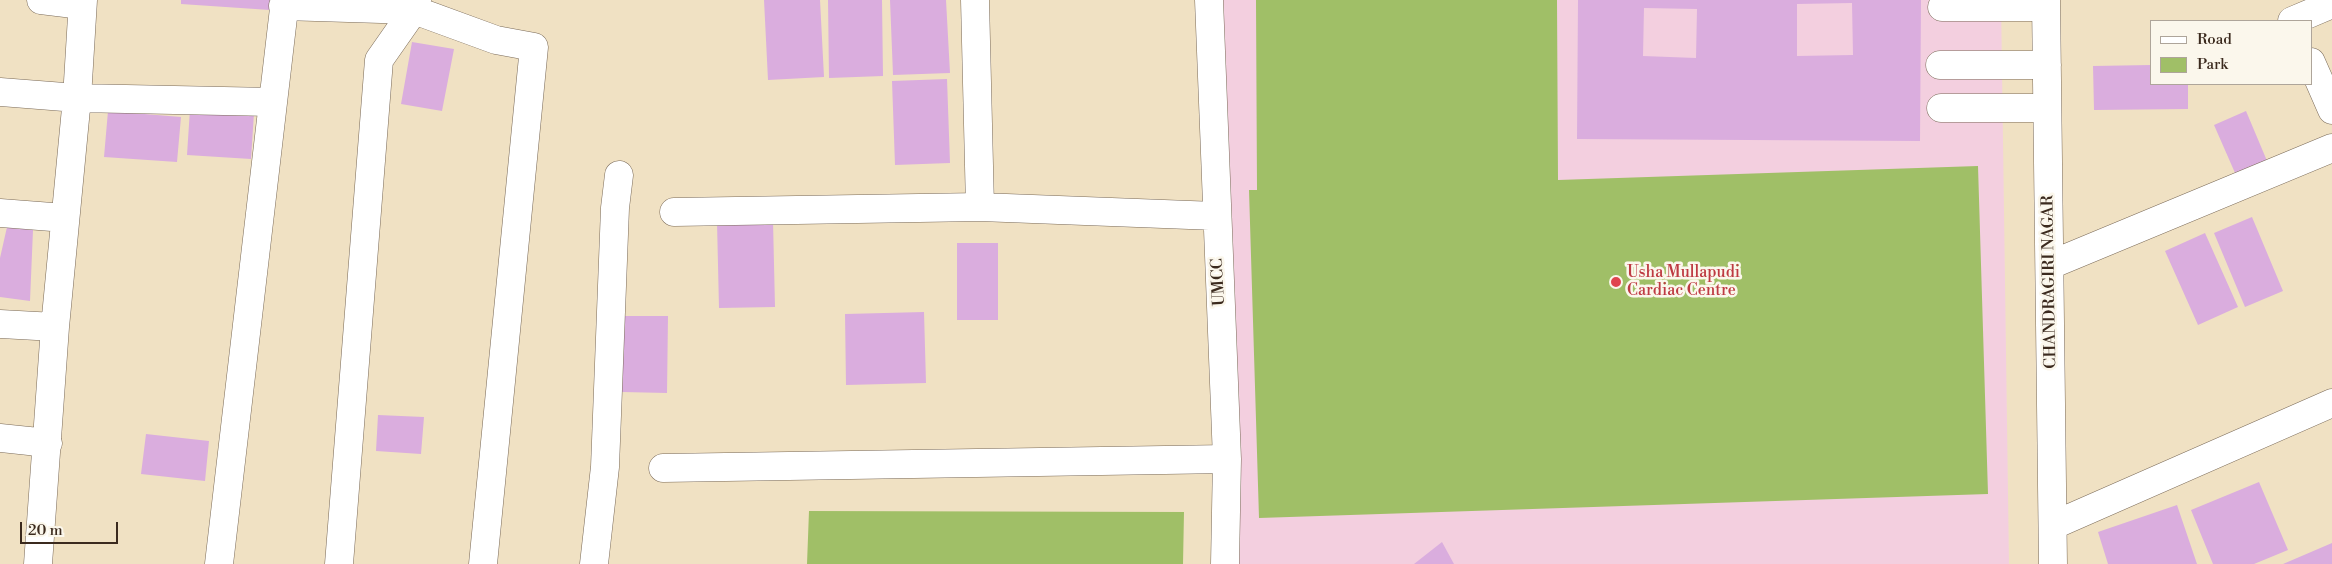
<!DOCTYPE html>
<style>
body{margin:0}
#map{position:relative;width:2332px;height:564px;overflow:hidden;background:#f0e1c3;font-family:"Libre Bodoni",serif}
canvas{display:block}
.legend{position:absolute;left:2150px;top:20px;width:162px;height:65px;box-sizing:border-box;background:#fbf7ec;border:1px solid #aea59a;margin:0;padding:6px 9px;list-style:none;font-size:15px;color:#3b2a1e}
.legend li{display:flex;align-items:center;gap:10px;height:25px}
.legend b{width:25px;border:1px solid #aea59a}
.scale{position:absolute;left:20px;top:522px;width:98px;height:22px;box-sizing:border-box;border:2px solid #3b2a1e;border-top:0;padding-left:6px;font-size:15px;line-height:18px;white-space:nowrap;color:#3b2a1e;-webkit-text-stroke:4px #fbf7ec;paint-order:stroke}
</style>
<div id="map">
<canvas width="2332" height="564"></canvas>
<ul class="legend">
<li><b style="height:6px;background:#fff"></b>Road</li>
<li><b style="height:14px;background:#a0bf67"></b>Park</li>
</ul>
<div class="scale">20 m</div>
</div>
<script>
const c = document.querySelector('canvas').getContext('2d');
c.lineJoin = 'round';
function fill(path, color) {
  c.fillStyle = color;
  c.fill(path, 'evenodd');
}
function poly(rows) {
  const path = new Path2D();
  for (const r of rows) {
    path.moveTo(r[0], r[1]);
    for (let i = 2; i < r.length; i += 2) path.lineTo(r[i], r[i + 1]);
  }
  return path;
}
function stroke(path, color, width, dash) {
  c.strokeStyle = color;
  c.lineWidth = width;
  c.lineCap = dash ? 'butt' : 'round';
  c.setLineDash(dash || []);
  c.stroke(path);
}
function drawText(font, color, halo, rows, align = 'center') {
  c.font = font + ' "Libre Bodoni",serif';
  c.lineWidth = 5;
  c.setLineDash([]);
  c.textBaseline = 'middle';
  c.strokeStyle = halo;
  c.fillStyle = color;
  for (const [text, x, y, turn = 0] of rows) {
    c.save();
    c.translate(x, y);
    c.rotate((+turn || 0) * Math.PI / 180);
    c.textAlign = isNaN(turn) ? turn : align;
    if (halo) c.strokeText(text, 0, 0);
    c.fillText(text, 0, 0);
    c.restore();
  }
}
const built = poly([
 [1223,0,2001,0,2009,564,1231,564]
]);
const green = poly([
 [1256,0,1557,0,1558,180,1978,166,1988,494,1259,518,1249,190,1257,190],
 [809,511,1184,512,1183,564,807,564]
]);
const building = poly([
 [181,0,270,0,270,10,181,4],
 [764,0,820,0,824,77,768,80],
 [828,0,882,0,883,76,829,78],
 [890,0,946,0,950,73,893,75],
 [1578,0,1921,0,1920,141,1577,139],
 [1852,3,1853,55,1797,56,1797,4],
 [1644,8,1697,9,1696,58,1643,56],
 [412,42,454,49,442,111,401,104],
 [2151,65,2151,84,2188,84,2188,109,2094,110,2093,66],
 [947,79,950,163,895,165,892,81],
 [190,109,254,113,251,159,187,155],
 [108,111,181,117,177,162,104,157],
 [2246,111,2270,168,2239,182,2214,125],
 [2252,217,2283,291,2245,307,2214,233],
 [773,221,775,307,719,308,717,222],
 [7,227,33,230,30,301,0,297,0,258],
 [2205,233,2238,307,2198,325,2165,251],
 [957,243,998,243,998,320,957,320],
 [924,312,926,383,846,385,845,314],
 [622,316,668,316,667,393,622,392],
 [378,415,424,417,421,454,376,451],
 [146,434,209,441,205,481,141,474],
 [2259,482,2288,550,2254,564,2213,564,2191,510],
 [2177,505,2197,564,2108,564,2098,532],
 [1442,542,1454,564,1414,564],
 [2332,543,2332,564,2283,564]
]);
const minor = poly([
 [41,0,82,5],
 [975,0,980,207],
 [1209,0,1227,459,1225,564],
 [2046,0,2053,564],
 [283,6,414,10,496,40,534,47,483,564],
 [1942,7,2046,7],
 [2292,21,2332,4],
 [2311,62,2332,110],
 [1940,65,2047,65],
 [0,92,77,98,272,102],
 [1941,108,2047,108],
 [674,212,980,207,1216,216],
 [0,213,65,218],
 [2050,265,2332,148],
 [0,324,55,327],
 [0,438,48,443],
 [663,468,1227,459],
 [2054,525,2332,403],
 [38,564,55,327,77,98,83,0],
 [219,564,285,0],
 [339,564,379,60,414,10,417,0],
 [594,564,605,467,615,208,619,175]
]);
const markers = [
 [1616,282,6,"#e0444e"]
];
const healthNames = [
 ["Usha Mullapudi",1627,273],
 ["Cardiac Centre",1627,291]
];
const streetNames = [
 ["UMCC",1219,282,-93],
 ["CHANDRAGIRI NAGAR",2050,282,-91]
];
fill(built, '#f3cfdf');
fill(green, '#a0bf67');
fill(building, '#daadde');
stroke(minor, '#7a6a58', 29);
stroke(minor, '#fff', 28);
for (const [x, y, r, color] of markers) {
  const dot = new Path2D();
  dot.arc(x, y, r, 0, 2 * Math.PI);
  c.fillStyle = color;
  c.fill(dot);
  stroke(dot, '#fbf7ec', 2);
}
drawText('16px', '#be3a42', '#fbf7ec', healthNames, 'left');
drawText('16px', '#3b2a1e', '#fbf7ec', streetNames);
</script>
